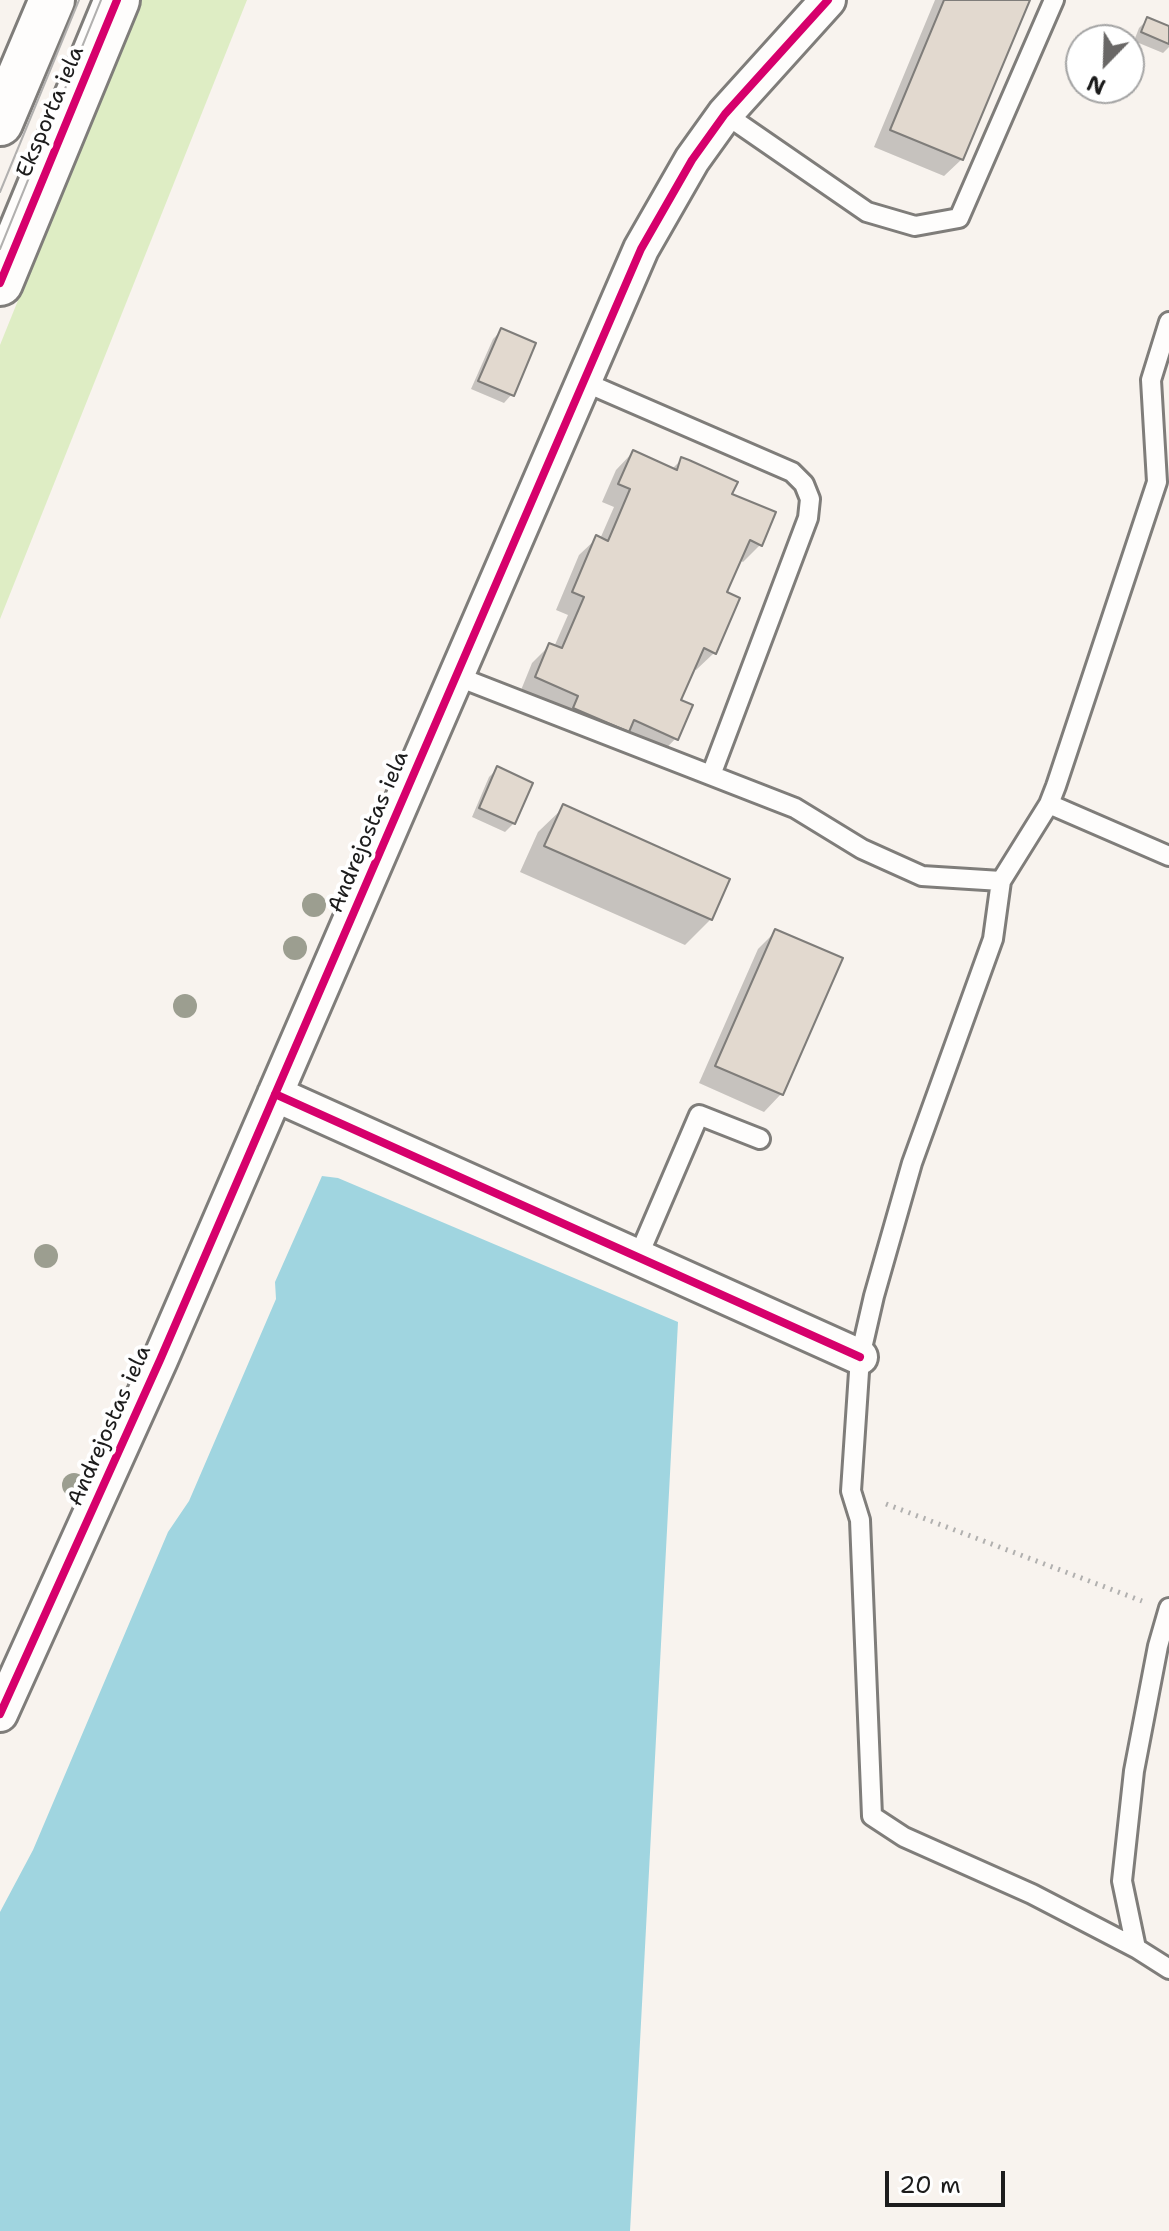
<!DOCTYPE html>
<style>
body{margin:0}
#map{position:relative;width:1169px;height:2231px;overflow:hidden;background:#f8f3ee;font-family:"Shantell Sans",sans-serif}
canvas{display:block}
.north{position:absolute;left:1065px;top:24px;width:80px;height:80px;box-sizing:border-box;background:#fff;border:2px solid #a4a4a4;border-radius:50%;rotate:203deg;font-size:22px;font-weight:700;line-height:32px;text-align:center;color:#1c1c1c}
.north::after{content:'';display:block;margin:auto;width:28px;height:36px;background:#696766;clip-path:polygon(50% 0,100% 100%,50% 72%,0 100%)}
.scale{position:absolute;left:885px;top:2171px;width:120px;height:36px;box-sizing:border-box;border:4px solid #1c1c1c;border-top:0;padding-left:10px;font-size:24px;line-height:28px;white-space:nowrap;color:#1c1c1c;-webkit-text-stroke:6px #fff;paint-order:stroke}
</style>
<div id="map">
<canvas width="1169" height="2231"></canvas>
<div class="north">N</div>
<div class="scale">20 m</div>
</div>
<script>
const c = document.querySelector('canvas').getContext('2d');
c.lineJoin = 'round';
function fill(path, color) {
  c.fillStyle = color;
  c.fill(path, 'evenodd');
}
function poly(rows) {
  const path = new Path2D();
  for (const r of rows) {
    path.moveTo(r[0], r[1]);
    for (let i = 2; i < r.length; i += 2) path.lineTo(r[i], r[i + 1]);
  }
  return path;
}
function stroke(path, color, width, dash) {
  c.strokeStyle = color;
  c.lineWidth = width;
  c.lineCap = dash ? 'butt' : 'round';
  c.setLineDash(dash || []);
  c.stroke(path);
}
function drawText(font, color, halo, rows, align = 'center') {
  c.font = font + ' "Shantell Sans",sans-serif';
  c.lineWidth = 8;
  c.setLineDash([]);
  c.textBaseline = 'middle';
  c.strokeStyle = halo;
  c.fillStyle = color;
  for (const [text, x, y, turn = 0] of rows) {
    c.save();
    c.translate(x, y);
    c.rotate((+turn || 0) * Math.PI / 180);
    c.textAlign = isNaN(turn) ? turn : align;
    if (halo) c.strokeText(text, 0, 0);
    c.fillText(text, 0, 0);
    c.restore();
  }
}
const green = poly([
 [139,0,247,0,0,619,0,345]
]);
const water = poly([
 [322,1176,338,1178,678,1322,630,2231,0,2231,0,1912,33,1850,168,1532,189,1501,276,1299,275,1282]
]);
const shadow = poly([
 [935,0,1028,0,962,159,944,176,874,147],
 [1147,20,1169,28,1169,47,1163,53,1134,41,1139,28],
 [501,331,512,394,504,403,471,389,493,339],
 [633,452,671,470,681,460,729,495,760,545,743,562,739,560,725,593,714,653,696,670,693,668,678,701,676,738,659,756,620,739,610,748,556,726,561,714,519,695,532,663,550,645,554,647,568,615,556,610,579,555,597,538,600,539,614,507,602,502,616,470],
 [497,769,514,823,505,832,472,817,489,777],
 [564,807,711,919,685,945,520,872,538,832],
 [776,931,781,1094,764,1112,699,1083,758,949]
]);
const building = poly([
 [944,0,1030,0,963,160,890,130,944,0],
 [1147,17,1169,26,1169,44,1141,32,1147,17],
 [501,328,536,343,514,396,478,381,501,328],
 [633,450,677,470,681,457,689,460,738,482,732,494,776,512,762,546,750,540,727,592,740,598,716,654,704,648,681,700,693,705,678,740,634,720,629,732,573,708,578,696,535,677,549,643,562,648,584,597,572,592,596,535,608,541,630,489,618,484,633,450],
 [497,766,533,783,515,824,479,808,497,766],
 [563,804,730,879,712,920,544,846,563,804],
 [775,929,843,958,783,1095,715,1066,775,929]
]);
const path = poly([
 [886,1504,1142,1601]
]);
const service = poly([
 [725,114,867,212,915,226,959,218,1054,0],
 [1169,322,1151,380,1157,482,1056,786,1049,804,1001,881,993,939,912,1163,874,1296,860,1357,851,1491,860,1520,872,1816,904,1837,1032,1894,1136,1948,1169,1969],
 [582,381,792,472,804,484,810,499,808,518,711,775],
 [456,676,795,808,862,849,922,876,1001,881],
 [1049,804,1169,856],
 [638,1257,699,1115,760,1139],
 [1136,1948,1122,1881,1134,1771,1158,1646,1169,1608]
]);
const minor = poly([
 [275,1094,860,1357],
 [0,1714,160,1360,641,249,692,160,725,114,828,0]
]);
const tertiary = poly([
 [0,123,52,0],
 [0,283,117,0]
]);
const tram = poly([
 [0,192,79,0],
 [0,249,101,0]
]);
const cycleway = poly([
 [0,283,117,0],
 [275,1094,860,1357],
 [0,1714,160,1360,641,249,692,160,725,114,828,0]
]);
const trees = [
 [314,905],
 [295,948],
 [185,1006],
 [46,1256],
 [74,1485]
];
const streetNames = [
 ["Eksporta iela",51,112,-67],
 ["Andrejostas iela",369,832,-67],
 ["Andrejostas iela",110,1426,-66]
];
fill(green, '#deedc4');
fill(water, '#a0d5e0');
fill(shadow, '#0003');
fill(building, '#e2d9cf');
stroke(building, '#7f7d7a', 2);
stroke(service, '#7f7d7a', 24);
stroke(minor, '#7f7d7a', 40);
stroke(tertiary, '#7f7d7a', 50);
stroke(path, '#b1b0af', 5, [2, 6]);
stroke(service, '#fefdfc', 18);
stroke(minor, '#fefdfc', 34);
stroke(tertiary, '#fefdfc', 44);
stroke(tram, '#b1b0af', 2);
stroke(cycleway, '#d6006c', 8);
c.fillStyle = '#9c9e90';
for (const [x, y] of trees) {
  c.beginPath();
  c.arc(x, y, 12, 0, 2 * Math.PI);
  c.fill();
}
drawText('22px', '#1c1c1c', '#fff', streetNames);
</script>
